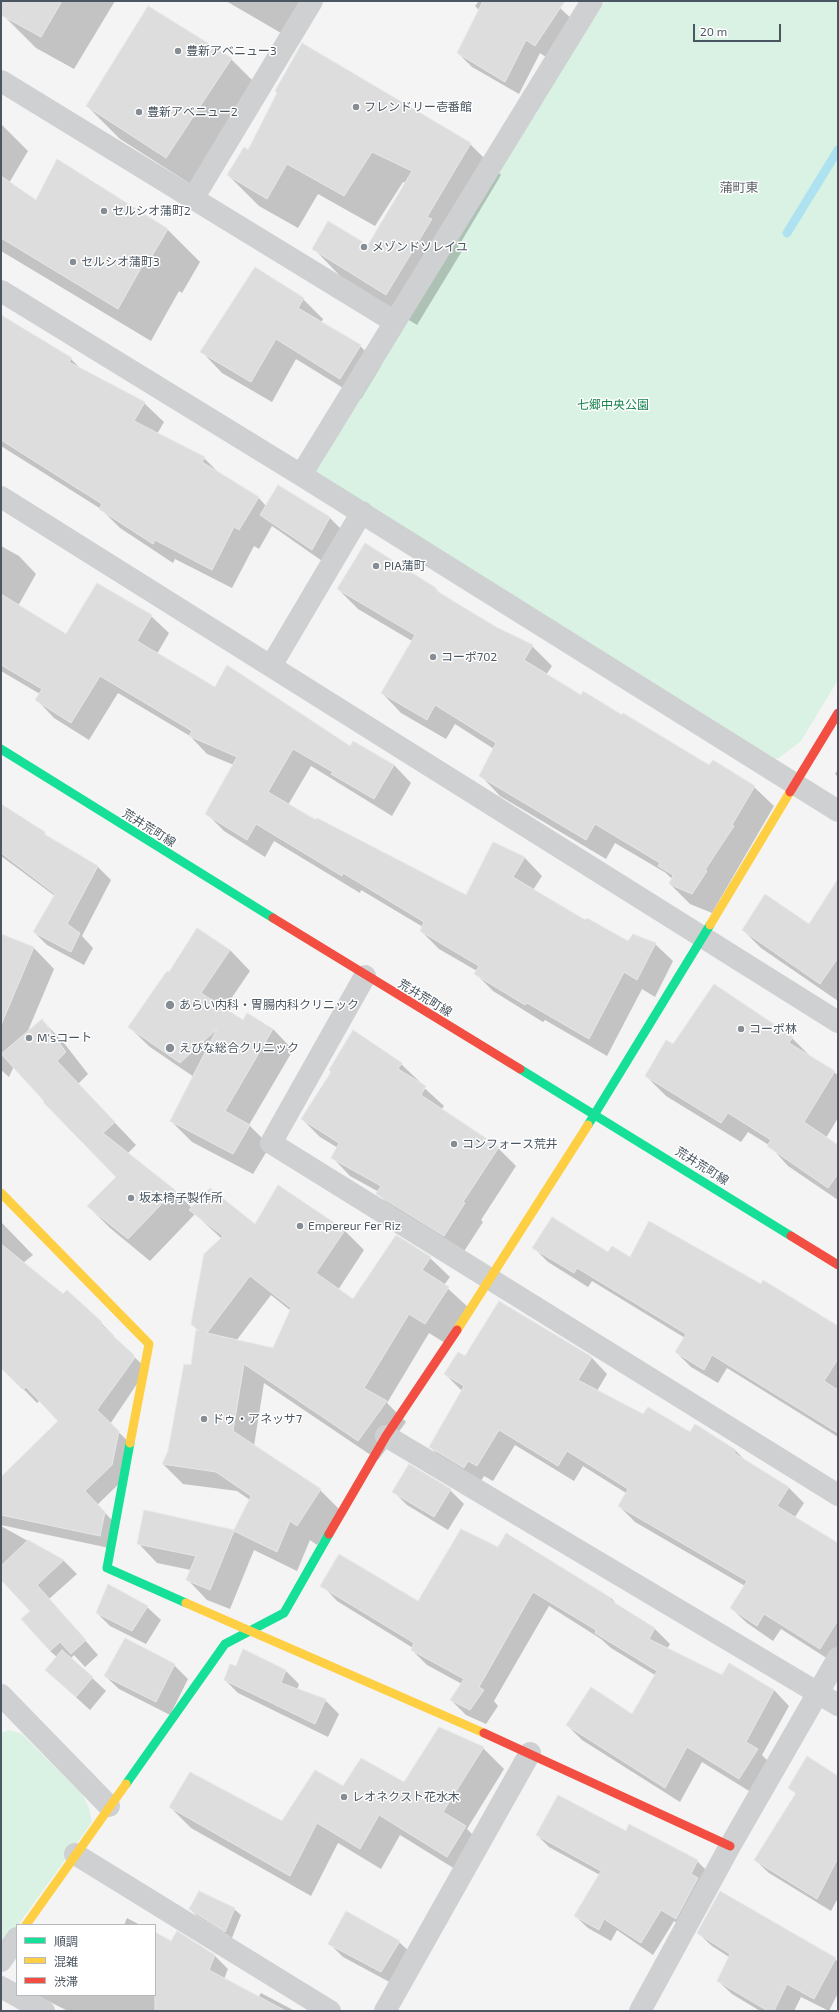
<!DOCTYPE html>
<meta charset="utf-8">
<style>
body{margin:0}
#map{position:relative;width:839px;height:2012px;overflow:hidden;background:#f4f4f4;font-family:"Exo 2","Noto Sans JP",sans-serif}
canvas{display:block}
.frame{position:absolute;inset:0;border:2px solid #4a5661;pointer-events:none}
.legend{position:absolute;left:16px;top:1924px;width:140px;height:72px;box-sizing:border-box;background:#fff;border:1px solid #b7bbc0;margin:0;padding:5px 7px;list-style:none;font-size:12px;color:#4a5661}
.legend li{display:flex;align-items:center;gap:8px;height:20px}
.legend b{width:20px;border:1px solid #b7bbc0}
.scale{position:absolute;left:693px;top:24px;width:88px;height:18px;box-sizing:border-box;border:2px solid #4a5661;border-top:0;padding-left:5px;font-size:12px;line-height:14px;white-space:nowrap;color:#4a5661;-webkit-text-stroke:3px #fff;paint-order:stroke}
</style>
<div id="map">
<canvas width="839" height="2012"></canvas>
<div class="frame"></div>
<ul class="legend">
<li><b style="height:5px;background:#16e098"></b>順調</li>
<li><b style="height:5px;background:#ffcf43"></b>混雑</li>
<li><b style="height:5px;background:#f24e42"></b>渋滞</li>
</ul>
<div class="scale">20 m</div>
</div>
<script>
const c = document.querySelector('canvas').getContext('2d');
c.lineJoin = 'round';
function fill(path, color) {
  c.fillStyle = color;
  c.fill(path, 'evenodd');
}
function poly(rows) {
  const path = new Path2D();
  for (const r of rows) {
    path.moveTo(r[0], r[1]);
    for (let i = 2; i < r.length; i += 2) path.lineTo(r[i], r[i + 1]);
  }
  return path;
}
function stroke(path, color, width, dash) {
  c.strokeStyle = color;
  c.lineWidth = width;
  c.lineCap = dash ? 'butt' : 'round';
  c.setLineDash(dash || []);
  c.stroke(path);
}
function drawText(font, color, halo, rows, align = 'center') {
  c.font = font + ' "Exo 2","Noto Sans JP",sans-serif';
  c.lineWidth = 3;
  c.setLineDash([]);
  c.textBaseline = 'middle';
  c.strokeStyle = halo;
  c.fillStyle = color;
  for (const [text, x, y, turn = 0] of rows) {
    c.save();
    c.translate(x, y);
    c.rotate((+turn || 0) * Math.PI / 180);
    c.textAlign = isNaN(turn) ? turn : align;
    if (halo) c.strokeText(text, 0, 0);
    c.fillText(text, 0, 0);
    c.restore();
  }
}
const green = poly([
 [605,1,838,1,838,680,801,741,779,758,760,762,301,475],
 [9,1730,22,1734,82,1794,89,1808,92,1822,1,1949,1,1733]
]);
const shadow = poly([
 [11,1,115,1,74,69,36,48,3,15],
 [226,1,317,1,293,40],
 [479,1,550,1,560,8,574,21,549,59,540,53,519,94,472,67,458,53,479,10,475,6],
 [231,59,264,92,200,190,120,139,87,106],
 [1,124,28,151,9,183,36,202,167,229,200,262,182,293,179,291,151,341,1,251],
 [470,144,501,175,458,247,462,251,417,325,344,280,314,249,368,247,406,183,403,182,375,226,318,194,298,228,259,206,228,175,249,151],
 [303,299,323,319,321,323,360,346,381,366,361,399,296,359,272,402,222,373,202,352],
 [8,320,71,359,83,371,144,403,164,422,157,434,204,458,220,474,258,497,266,506,330,518,343,531,325,563,272,526,259,549,254,546,232,588,175,559,173,563,120,528,101,509,1,446,1,332],
 [365,545,436,589,443,597,496,628,532,646,552,666,546,675,581,696,710,766,754,787,774,806,712,913,690,904,670,884,672,879,666,873,615,843,606,859,500,796,481,776,494,749,455,724,446,739,401,713,382,693,412,641,358,609,338,589],
 [1,546,19,556,36,574,18,606,67,635,151,616,169,633,157,654,216,688,350,748,354,742,394,765,411,783,392,816,311,766,288,805,316,822,466,896,494,843,525,858,542,876,533,890,586,921,629,942,655,944,673,961,655,997,642,989,607,1056,545,1020,543,1022,493,991,476,974,477,971,439,949,421,931,423,927,361,890,360,893,274,841,265,857,224,831,207,814,234,765,207,754,190,736,118,693,89,740,54,718,37,700,40,694,1,671],
 [838,769,838,777,835,774],
 [1,805,44,833,51,840,97,866,111,880,82,936,93,948,84,965,47,945,34,932,55,896,1,856],
 [838,880,838,1001,761,948,743,930,809,925],
 [198,929,230,950,250,971,224,1009,244,1021,273,1029,293,1050,249,1125,270,1146,253,1174,192,1142,171,1121,194,1077,150,1047,129,1027,169,973],
 [1,935,34,948,54,969,27,1033,42,1020,64,1043,88,1074,78,1084,136,1145,127,1154,174,1190,192,1208,255,1225,278,1187,345,1231,364,1250,338,1290,353,1301,430,1258,450,1277,444,1285,469,1308,445,1343,429,1333,387,1403,406,1422,378,1460,264,1383,254,1446,320,1490,340,1510,317,1545,310,1540,297,1571,254,1550,230,1609,207,1600,188,1580,191,1570,157,1563,138,1543,145,1512,234,1531,250,1500,237,1491,183,1484,163,1464,169,1451,201,1332,222,1239,195,1214,150,1261,110,1228,88,1206,117,1177,14,1066,9,1077,1,1070],
 [271,1295,291,1311,274,1350,236,1341],
 [792,1038,811,1057,838,1075,838,1118,826,1138,838,1147,838,1200,788,1166,769,1145,748,1132,741,1142,666,1096,646,1076,673,1046],
 [401,1064,420,1082,419,1083,444,1106,441,1110,498,1148,516,1166,481,1220,483,1222,463,1253,396,1212,377,1193,379,1192,350,1176,332,1157,338,1148,320,1137,302,1119],
 [1,1222,33,1255,23,1263,101,1323,114,1336,113,1337,147,1369,110,1424,132,1445,125,1478,97,1505,118,1526,114,1549,1,1525,1,1477,59,1421,40,1400,37,1403,1,1366],
 [534,1248,609,1253,631,1259,838,1327,838,1437,727,1368,718,1383,691,1367,676,1352,685,1338,592,1281,588,1287,548,1262],
 [499,1302,592,1358,607,1374,597,1391,643,1416,690,1434,695,1426,736,1451,747,1462,788,1487,804,1503,795,1517,838,1544,838,1660,836,1664,781,1629,773,1641,747,1623,731,1608,745,1586,635,1522,619,1506,626,1493,583,1466,574,1481,515,1445,493,1481,484,1476,480,1483,446,1463,430,1447,462,1391,445,1374,465,1358],
 [409,1465,450,1490,464,1504,448,1530,407,1505,393,1491],
 [1,1526,64,1561,77,1574,49,1599,98,1655,85,1667,74,1655,71,1658,106,1691,90,1710,46,1670,57,1657,50,1651,32,1611,1,1579],
 [461,1531,611,1598,619,1607,655,1629,670,1644,667,1649,722,1677,729,1664,774,1690,789,1706,762,1755,772,1765,754,1794,702,1762,680,1802,582,1740,567,1725,632,1716,655,1675,611,1648,601,1639,549,1606,494,1701,498,1706,486,1724,466,1715,451,1700,462,1684,427,1665,412,1650,413,1648,337,1601,322,1585,419,1603],
 [147,1607,161,1620,146,1644,110,1626,97,1613],
 [174,1665,188,1679,170,1715,119,1689,105,1676],
 [237,1667,286,1671,299,1684,297,1690,325,1700,339,1714,328,1737,238,1693,225,1680],
 [439,1728,483,1748,504,1769,467,1829,486,1848,468,1877,400,1835,381,1869,338,1843,311,1896,191,1828,170,1807,283,1823,344,1788,405,1783],
 [838,1777,838,1898,831,1911,769,1873,755,1860,796,1794,789,1787],
 [626,1832,697,1861,709,1873,688,1931,674,1921,653,1955,617,1930,611,1941,588,1928,575,1916,600,1875,549,1847,537,1835],
 [190,1909,234,1909,241,1915,232,1938,197,1916],
 [127,1918,140,1925,124,1925],
 [155,1933,171,1942,215,1956,228,1969,224,1979,258,1998,261,1993,295,2011,68,2011,36,1995,155,1995],
 [698,1933,835,1959,838,1962,838,1993,829,2011,801,1997,794,2011,760,2011,732,1994,718,1981,729,1957,712,1946],
 [399,1942,413,1955,395,1985,343,1957,330,1944]
]);
const stream = poly([
 [787,233,838,150]
]);
const building = poly([
 [1,1,62,1,41,37,1,15,1,1],
 [483,1,565,1,535,46,526,40,505,82,457,53,483,1],
 [148,6,232,58,166,158,86,106,148,6],
 [302,43,471,143,427,217,432,219,386,295,312,249,328,221,368,245,412,171,372,152,344,196,287,164,267,199,227,175,244,147,248,150,277,93,275,91,302,43],
 [57,159,168,229,149,261,146,259,118,309,1,238,1,176,36,200,57,159],
 [255,267,304,298,298,308,361,345,340,379,276,339,251,382,200,352,255,267],
 [1,315,72,358,69,362,145,402,134,421,205,457,202,462,259,497,239,530,234,527,212,570,155,540,153,544,99,509,102,504,1,440,1,315],
 [278,485,330,517,312,550,260,515,278,485],
 [365,543,436,588,435,590,496,627,533,645,524,660,581,695,583,691,622,715,623,713,709,765,713,760,755,786,732,825,734,826,705,870,707,871,692,894,669,884,673,875,658,866,660,863,595,824,586,840,479,776,496,743,435,705,427,720,381,693,415,635,337,589,365,543],
 [97,583,152,615,137,641,215,687,227,665,350,746,353,741,394,765,374,799,331,774,333,772,293,749,268,792,316,820,317,818,466,895,493,842,525,857,513,877,585,920,587,918,628,941,633,934,656,943,637,980,624,972,589,1039,527,1003,525,1005,474,974,479,966,420,931,424,922,343,873,342,876,256,824,247,840,205,814,237,757,189,736,192,731,100,676,71,723,35,700,42,689,1,665,1,594,66,634,97,583],
 [1,804,45,832,44,834,98,866,67,924,80,933,71,952,33,932,55,894,1,853,1,804],
 [838,879,838,958,820,984,742,930,765,894,809,924,838,879],
 [197,928,230,950,201,993,243,1020,247,1013,273,1029,225,1111,250,1125,233,1154,170,1121,217,1029,180,1063,128,1027,167,971,169,972,197,928],
 [1,934,34,947,1,1025,1,934],
 [714,984,793,1037,789,1043,835,1071,804,1122,838,1145,838,1174,828,1188,767,1146,771,1140,728,1113,721,1123,645,1076,666,1040,673,1044,714,984],
 [42,1019,66,1052,57,1061,115,1122,103,1133,175,1190,128,1239,87,1206,116,1177,43,1102,44,1101,1,1054,42,1019],
 [353,1030,402,1063,398,1069,426,1086,421,1095,499,1147,463,1202,465,1203,444,1236,376,1194,381,1186,331,1158,339,1143,301,1119,331,1072,329,1070,353,1030],
 [278,1185,345,1230,316,1273,353,1299,396,1235,431,1257,422,1270,449,1287,425,1324,409,1314,364,1388,387,1401,358,1441,244,1364,233,1431,321,1489,297,1526,290,1521,277,1552,234,1531,210,1590,186,1580,196,1556,137,1544,144,1510,234,1530,251,1496,216,1472,162,1464,168,1451,184,1364,191,1365,196,1330,199,1331,191,1324,204,1254,223,1236,189,1210,210,1188,255,1224,278,1185],
 [250,1276,291,1308,273,1348,207,1333,250,1276],
 [552,1217,608,1252,612,1246,630,1257,649,1221,761,1284,763,1280,838,1326,838,1359,824,1381,838,1390,838,1433,712,1355,704,1370,675,1352,686,1334,577,1268,574,1273,532,1248,552,1217],
 [1,1244,63,1294,67,1290,102,1322,100,1324,134,1355,134,1359,97,1410,119,1431,112,1465,85,1491,105,1512,100,1536,1,1515,1,1477,58,1421,26,1387,23,1390,1,1368,1,1244],
 [499,1301,592,1357,578,1380,643,1414,648,1407,690,1432,695,1424,736,1450,734,1453,789,1487,777,1506,838,1543,838,1620,820,1649,764,1614,757,1626,730,1608,747,1581,618,1506,628,1489,567,1451,558,1466,499,1430,477,1466,468,1461,464,1468,429,1447,464,1386,444,1374,458,1352,465,1356,499,1301],
 [409,1464,451,1489,434,1517,392,1492,409,1464],
 [461,1529,498,1547,506,1533,611,1598,610,1600,655,1628,649,1639,722,1675,729,1663,774,1690,746,1742,758,1749,739,1779,687,1747,665,1788,566,1725,591,1687,632,1714,657,1671,595,1633,596,1630,533,1592,479,1687,484,1690,470,1710,450,1700,464,1679,411,1650,414,1643,320,1586,339,1554,418,1601,461,1529],
 [28,1540,64,1560,37,1585,86,1640,71,1654,60,1642,50,1651,21,1619,30,1611,1,1580,1,1566,28,1540],
 [108,1584,148,1606,132,1631,96,1613,108,1584],
 [125,1638,175,1664,156,1702,104,1676,125,1638],
 [243,1649,286,1670,281,1683,326,1699,315,1724,224,1680,230,1664,236,1666,243,1649],
 [62,1650,93,1677,76,1697,45,1670,62,1650],
 [439,1727,484,1747,443,1812,466,1826,447,1857,379,1815,360,1849,317,1823,290,1876,169,1807,190,1772,282,1821,315,1770,343,1786,361,1758,404,1782,439,1727],
 [807,1756,838,1776,838,1858,817,1899,754,1860,796,1793,788,1788,807,1756],
 [558,1795,626,1831,629,1824,698,1860,691,1874,698,1878,676,1919,661,1910,641,1943,604,1919,599,1930,574,1916,601,1871,536,1835,558,1795],
 [199,1891,235,1908,225,1932,189,1909,199,1891],
 [720,1891,836,1958,814,1999,787,1984,774,2011,768,2011,717,1981,730,1954,697,1933,720,1891],
 [346,1911,400,1941,381,1972,328,1944,346,1911],
 [177,1931,215,1955,209,1970,286,2011,155,2011,155,1932,171,1941,177,1931]
]);
const street = poly([
 [1,81,395,322],
 [194,197,312,1],
 [1,291,301,475,838,811],
 [301,475,592,1],
 [1,497,838,1022],
 [271,666,362,512],
 [365,976,271,1143,838,1495],
 [386,1436,838,1705],
 [1,1695,109,1806],
 [75,1854,330,2011],
 [1,1961,17,1938],
 [1,1987,44,2011],
 [385,2011,530,1753],
 [640,2011,730,1846,838,1658]
]);
const fast = poly([
 [1,749,273,918],
 [520,1069,791,1236],
 [588,1125,710,925],
 [130,1443,107,1568,186,1603],
 [126,1784,225,1644,284,1613,329,1534]
]);
const slow = poly([
 [710,925,790,792],
 [1,1193,149,1344,130,1443],
 [457,1330,588,1125],
 [186,1603,484,1733],
 [26,1925,126,1784]
]);
const jam = poly([
 [790,792,838,713],
 [273,918,520,1069],
 [791,1236,838,1265],
 [329,1534,386,1436,457,1330],
 [484,1733,730,1846]
]);
const markers = [
 [178,51,4,"#868d94"],
 [356,107,4,"#868d94"],
 [139,112,4,"#868d94"],
 [104,211,4,"#868d94"],
 [364,247,4,"#868d94"],
 [73,262,4,"#868d94"],
 [376,566,4,"#868d94"],
 [433,657,4,"#868d94"],
 [170,1005,5,"#868d94"],
 [741,1029,4,"#868d94"],
 [29,1038,4,"#868d94"],
 [170,1048,5,"#868d94"],
 [454,1144,4,"#868d94"],
 [131,1198,4,"#868d94"],
 [300,1226,4,"#868d94"],
 [204,1419,4,"#868d94"],
 [344,1797,4,"#868d94"]
];
const poiNames = [
 ["豊新アベニュー3",186,51],
 ["フレンドリー壱番館",364,107],
 ["豊新アベニュー2",147,112],
 ["セルシオ蒲町2",112,211],
 ["メゾンドソレイユ",372,247],
 ["セルシオ蒲町3",81,262],
 ["PIA蒲町",384,566],
 ["コーポ702",441,657],
 ["あらい内科・胃腸内科クリニック",179,1005],
 ["コーポ林",749,1029],
 ["M'sコート",37,1038],
 ["えびな総合クリニック",179,1048],
 ["コンフォース荒井",462,1144],
 ["坂本椅子製作所",139,1198],
 ["Empereur Fer Riz",308,1226],
 ["ドゥ・アネッサ7",212,1419],
 ["レオネクスト花水木",352,1797]
];
const parkNames = [
 ["七郷中央公園",613,405]
];
const streetNames = [
 ["荒井荒町線",149,828,32],
 ["荒井荒町線",425,998,31],
 ["荒井荒町線",702,1166,32]
];
const neighbourhoodNames = [
 ["蒲町東",739,188]
];
fill(green, '#d9f2e3');
fill(shadow, '#0003');
stroke(stream, '#aee2f0', 9);
fill(building, '#ddddde');
stroke(building, '#e5e6e7', 1);
stroke(street, '#ced0d2', 22);
stroke(fast, '#16e098', 9);
stroke(slow, '#ffcf43', 9);
stroke(jam, '#f24e42', 9);
for (const [x, y, r, color] of markers) {
  const dot = new Path2D();
  dot.arc(x, y, r, 0, 2 * Math.PI);
  c.fillStyle = color;
  c.fill(dot);
  stroke(dot, '#fff', 1.5);
}
drawText('12px', '#4a5661', '#fff', poiNames, 'left');
drawText('12px', '#17864f', '#fff', parkNames);
drawText('12px', '#4a5661', '#fff', streetNames);
drawText('13px', '#5f6368', '#fff', neighbourhoodNames);
</script>
